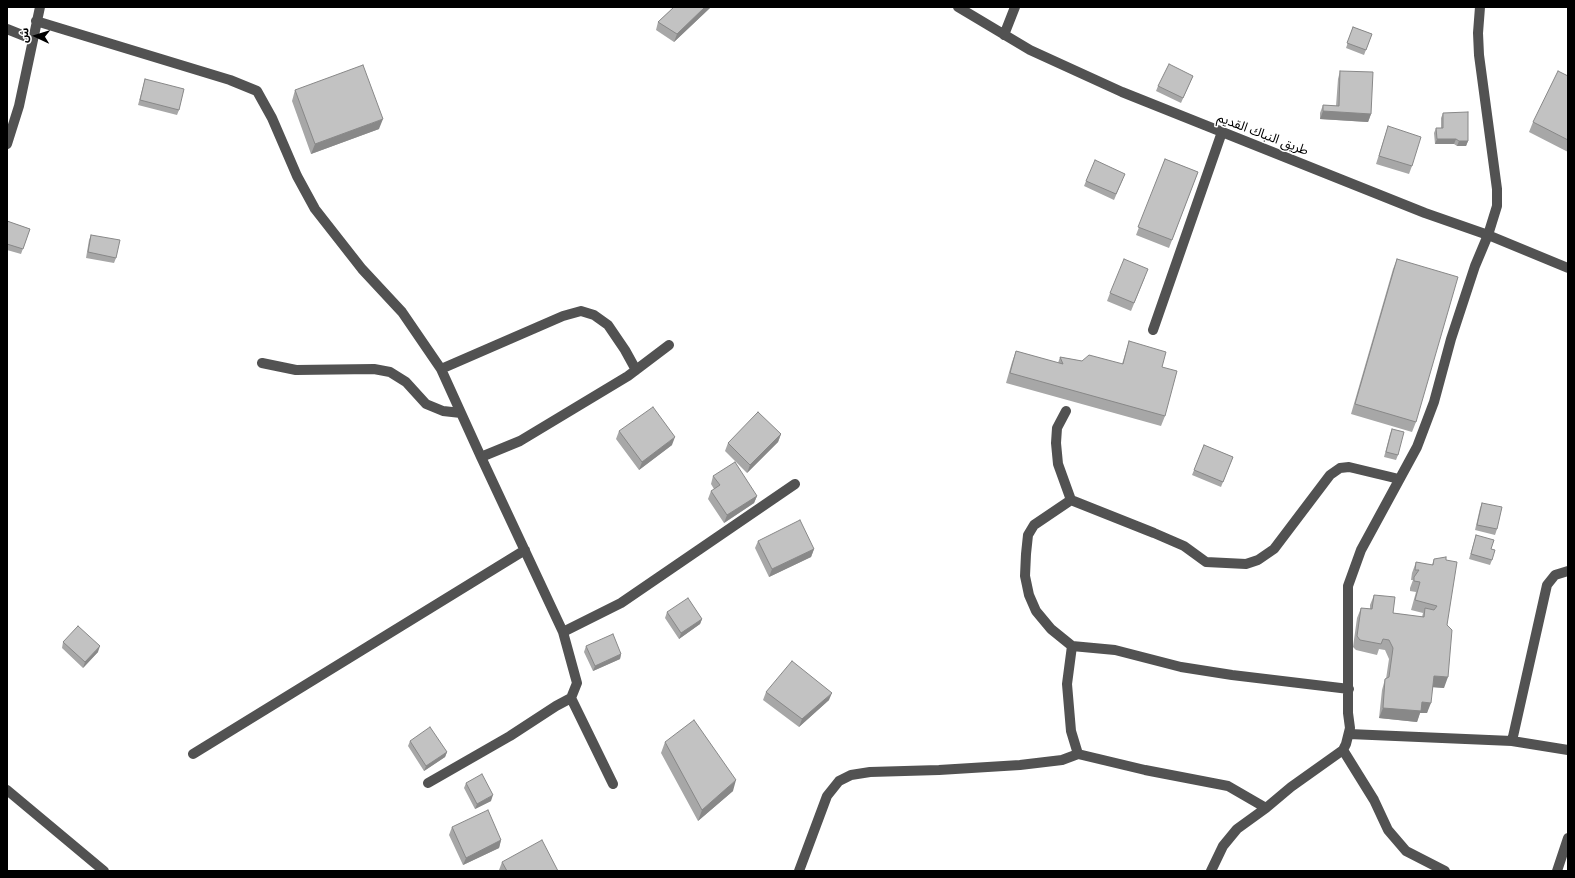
<!DOCTYPE html>
<meta charset="utf-8">
<style>
body{margin:0}
#map{position:relative;width:1575px;height:878px;overflow:hidden;background:#fff;font-family:Lato,"Noto Sans Arabic",sans-serif}
canvas{display:block}
.frame{position:absolute;inset:0;border:8px solid #000;pointer-events:none}
.north{position:absolute;left:16px;top:16px;width:40px;height:40px;-webkit-text-stroke:3px #fff;paint-order:stroke;rotate:274deg;font-size:11px;font-weight:700;line-height:16px;text-align:center;color:#000}
.north::after{content:'';display:block;margin:auto;width:14px;height:18px;background:#000;clip-path:polygon(50% 0,100% 100%,50% 72%,0 100%)}
</style>
<div id="map">
<canvas width="1575" height="878"></canvas>
<div class="frame"></div>
<div class="north">ش</div>
</div>
<script>
const c = document.querySelector('canvas').getContext('2d');
c.lineJoin = 'round';
function poly(rows) {
  const path = new Path2D();
  for (const r of rows) {
    path.moveTo(r[0], r[1]);
    for (let i = 2; i < r.length; i += 2) path.lineTo(r[i], r[i + 1]);
  }
  return path;
}
function stroke(path, color, width, dash) {
  c.strokeStyle = color;
  c.lineWidth = width;
  c.lineCap = dash ? 'butt' : 'round';
  c.setLineDash(dash || []);
  c.stroke(path);
}
function fill(path, color) {
  c.fillStyle = color;
  c.fill(path, 'evenodd');
}
function drawText(font, color, halo, rows, align = 'center') {
  c.font = font + ' Lato,"Noto Sans Arabic",sans-serif';
  c.lineWidth = 3;
  c.setLineDash([]);
  c.textBaseline = 'middle';
  c.strokeStyle = halo;
  c.fillStyle = color;
  for (const [text, x, y, turn = 0] of rows) {
    c.save();
    c.translate(x, y);
    c.rotate((+turn || 0) * Math.PI / 180);
    c.textAlign = isNaN(turn) ? turn : align;
    if (halo) c.strokeText(text, 0, 0);
    c.fillText(text, 0, 0);
    c.restore();
  }
}
const minor = poly([
 [958,7,1030,50,1122,92,1425,213,1488,235,1568,268],
 [36,21,230,80,257,91,272,118,297,176,315,209,362,269,402,312,441,369,481,457,563,632,577,683,571,698,556,706,510,736,428,783],
 [7,29,32,39],
 [1004,35,1015,7],
 [7,144,19,106,40,7],
 [1153,330,1222,132],
 [262,363,296,370,374,369,390,372,406,382,426,404,443,411,461,413],
 [441,369,563,316,581,311,594,315,608,325,625,350,636,370],
 [1066,411,1057,428,1056,443,1058,464,1071,500,1154,533,1184,546,1206,562,1246,564,1258,560,1274,549,1330,475,1340,468,1349,467,1399,479],
 [481,457,520,441,628,376,669,345],
 [1071,500,1034,525,1028,535,1026,554,1025,576,1029,595,1036,611,1051,629,1072,646,1115,650,1181,667,1232,675,1349,689],
 [563,632,621,603,795,484],
 [1072,646,1067,684,1071,731,1078,754,1145,770,1228,786,1266,808],
 [571,698,613,784],
 [1349,734,1512,741,1568,750],
 [1512,741,1547,585,1555,575,1568,571],
 [1343,750,1374,800,1388,830,1406,851,1445,871],
 [193,754,525,550],
 [7,790,104,871],
 [799,871,827,796,839,781,851,775,870,772,939,770,1020,765,1062,760,1078,754],
 [1211,871,1223,846,1237,829,1266,808,1291,787,1343,750,1346,744,1350,728,1348,713,1348,586,1361,550,1417,447,1434,402,1451,339,1475,266,1488,235,1497,206,1497,189,1479,55,1478,33,1480,7],
 [1557,871,1568,838]
]);
const wall = poly([
 [674,7,711,7,674,42,656,30,658,22],
 [1353,27,1372,34,1364,55,1346,48],
 [1340,71,1371,114,1368,122,1320,119,1320,113,1323,105,1336,106,1338,79],
 [1193,76,1181,103,1156,91,1158,86],
 [1568,76,1568,152,1529,132,1533,122],
 [145,79,179,110,177,115,138,105],
 [295,90,379,129,311,154,292,101],
 [1443,113,1468,141,1466,146,1457,146,1454,144,1435,144,1434,133,1436,128,1441,128,1441,118],
 [1388,126,1412,166,1409,174,1376,164],
 [1165,159,1198,172,1169,248,1136,235],
 [1123,179,1114,200,1084,186,1086,181],
 [7,221,30,229,21,254,7,250],
 [91,235,116,258,114,263,86,258,89,240],
 [1397,259,1416,422,1412,432,1351,414,1393,269],
 [1145,277,1131,311,1107,301,1110,293],
 [1129,341,1162,367,1165,416,1161,426,1006,383,1012,362,1016,351,1058,363,1060,357,1082,361,1122,364],
 [1392,429,1398,455,1396,460,1384,457,1390,434],
 [619,431,672,445,639,470,616,439],
 [781,434,778,442,747,473,725,451,728,443],
 [1204,445,1233,457,1221,487,1192,475],
 [713,476,757,496,754,503,724,523,708,499,711,491,714,489,711,484],
 [1482,503,1497,529,1495,535,1475,530,1480,508],
 [1476,535,1491,549,1492,560,1490,565,1469,559],
 [758,541,814,549,811,557,769,577,755,548],
 [1434,559,1446,560,1447,625,1444,688,1433,687,1427,713,1420,713,1417,722,1379,718,1382,690,1385,679,1386,679,1389,659,1385,650,1379,649,1377,655,1356,650,1353,647,1357,618,1361,608,1370,609,1370,605,1374,595,1393,613,1422,617,1423,613,1411,610,1416,592,1410,591,1410,588,1413,580,1411,580,1412,573,1416,562,1432,565],
 [667,612,702,619,700,624,679,639,665,618],
 [63,642,98,652,83,668,62,648],
 [586,646,621,654,620,659,593,671,584,652],
 [766,692,829,700,799,727,763,700],
 [410,741,447,752,445,757,424,771,408,746],
 [665,742,733,791,698,821,661,753],
 [466,783,491,801,475,809,464,788],
 [452,827,501,840,499,848,463,865,449,835],
 [502,862,558,871,500,871,499,870]
]);
const shadedWall = poly([
 [705,7,711,7,674,42,677,34],
 [1323,111,1371,114,1368,122,1320,119],
 [383,119,379,129,311,154,315,144],
 [1437,139,1456,139,1454,144,1435,144],
 [1459,141,1468,141,1466,146,1457,146],
 [781,434,778,442,747,473,750,465],
 [675,437,672,445,639,470,642,462],
 [757,496,754,503,724,523,727,515],
 [814,549,811,557,769,577,772,569],
 [702,619,700,624,679,639,681,633],
 [100,646,98,652,83,668,85,662],
 [621,654,620,659,593,671,595,666],
 [1434,676,1448,677,1444,688,1430,687],
 [832,693,829,700,799,727,802,719],
 [1422,702,1431,703,1427,713,1420,713,1417,722,1379,718,1383,708],
 [447,752,445,757,424,771,426,766],
 [736,780,733,791,698,821,702,810],
 [493,795,491,801,475,809,477,804],
 [501,840,499,848,463,865,466,858]
]);
const building = poly([
 [674,7,705,7,677,34,658,22,674,7],
 [1353,27,1372,34,1366,50,1347,43,1353,27],
 [1169,64,1193,76,1183,98,1158,86,1169,64],
 [363,65,383,119,315,144,295,90,363,65],
 [1340,71,1373,72,1371,114,1323,111,1323,105,1339,106,1340,71],
 [1558,71,1568,76,1568,140,1533,122,1558,71],
 [145,79,184,89,179,110,140,100,145,79],
 [1468,112,1468,141,1459,141,1456,139,1437,139,1436,128,1443,128,1443,113,1468,112],
 [1388,126,1421,137,1412,166,1379,156,1388,126],
 [1165,159,1198,172,1172,240,1138,227,1165,159],
 [1095,160,1125,174,1116,194,1086,181,1095,160],
 [7,221,30,229,23,249,7,244,7,221],
 [91,235,120,240,116,258,88,252,91,235],
 [1124,259,1148,269,1134,303,1110,293,1124,259],
 [1397,259,1458,277,1416,422,1355,404,1397,259],
 [1129,341,1166,352,1162,367,1177,371,1165,416,1010,373,1016,351,1063,364,1060,357,1082,361,1089,355,1123,364,1129,341],
 [653,407,675,437,642,462,619,431,653,407],
 [758,412,781,434,750,465,728,443,758,412],
 [1392,429,1404,432,1398,455,1386,452,1392,429],
 [1204,445,1233,457,1223,482,1194,470,1204,445],
 [735,462,757,496,727,515,711,491,720,485,713,476,735,462],
 [1482,503,1502,507,1497,529,1477,525,1482,503],
 [800,520,814,549,772,569,758,541,800,520],
 [1476,535,1494,540,1491,549,1495,550,1492,560,1471,554,1476,535],
 [1446,557,1446,560,1457,562,1447,625,1452,630,1448,677,1434,676,1431,703,1422,702,1421,711,1383,708,1385,679,1389,677,1393,648,1389,640,1383,639,1381,644,1360,640,1357,636,1361,608,1372,609,1374,595,1395,597,1393,613,1424,617,1425,608,1434,610,1437,606,1415,600,1420,582,1414,581,1414,577,1419,570,1415,570,1416,562,1433,565,1434,559,1446,557],
 [688,598,702,619,681,633,667,612,688,598],
 [78,626,100,646,85,662,63,642,78,626],
 [613,634,621,654,595,666,586,646,613,634],
 [792,661,832,693,802,719,766,692,792,661],
 [694,720,736,780,702,810,665,742,694,720],
 [430,727,447,752,426,766,410,741,430,727],
 [482,774,493,795,477,804,466,783,482,774],
 [488,810,501,840,466,858,452,827,488,810],
 [542,840,558,871,507,871,502,862,542,840]
]);
const streetNames = [
 ["طريق النباك القديم",1263,134,21]
];
stroke(minor, '#525252', 10);
fill(wall, '#a7a7a7');
fill(shadedWall, '#888');
fill(building, '#c2c2c2');
stroke(building, '#888', 1);
drawText('13px', '#000', '#fff', streetNames);
</script>
